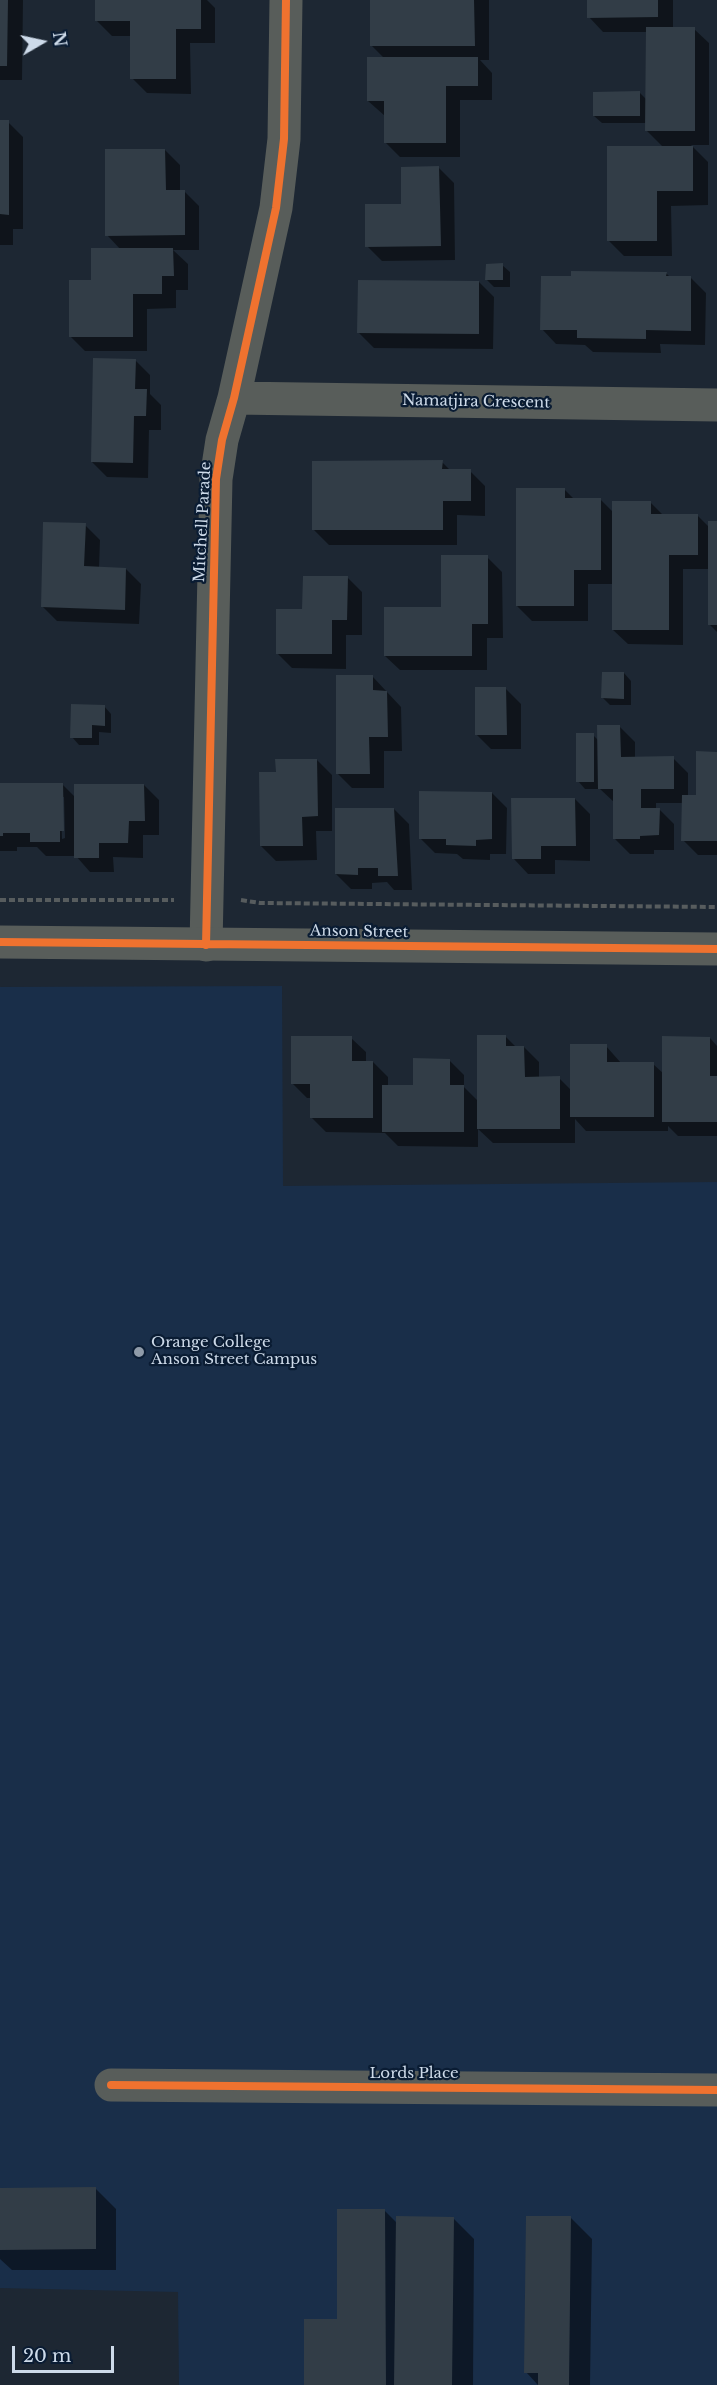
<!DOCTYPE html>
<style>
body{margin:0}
#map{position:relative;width:717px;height:2385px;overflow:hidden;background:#1d2733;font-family:"Libre Baskerville",serif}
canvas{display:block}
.north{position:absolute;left:12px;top:12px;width:60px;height:60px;-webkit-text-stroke:4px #0a1c33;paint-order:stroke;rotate:81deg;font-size:16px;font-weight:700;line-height:24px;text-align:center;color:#cddae9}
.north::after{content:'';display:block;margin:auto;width:21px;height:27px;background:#cddae9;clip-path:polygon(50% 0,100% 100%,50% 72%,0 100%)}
.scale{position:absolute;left:12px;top:2346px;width:102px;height:27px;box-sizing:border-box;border:3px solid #cddae9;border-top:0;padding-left:8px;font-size:18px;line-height:21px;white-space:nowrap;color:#cddae9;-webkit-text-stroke:4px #0a1c33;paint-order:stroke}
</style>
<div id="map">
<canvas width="717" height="2385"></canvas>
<div class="north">N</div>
<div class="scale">20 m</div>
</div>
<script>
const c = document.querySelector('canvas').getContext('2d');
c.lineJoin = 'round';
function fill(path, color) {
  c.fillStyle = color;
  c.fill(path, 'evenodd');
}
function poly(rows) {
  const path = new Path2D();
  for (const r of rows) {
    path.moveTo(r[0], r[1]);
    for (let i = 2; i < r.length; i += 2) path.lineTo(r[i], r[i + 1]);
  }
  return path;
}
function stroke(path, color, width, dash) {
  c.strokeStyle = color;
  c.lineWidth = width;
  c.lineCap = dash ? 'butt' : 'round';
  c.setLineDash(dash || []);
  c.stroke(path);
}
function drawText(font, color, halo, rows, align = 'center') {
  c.font = font + ' "Libre Baskerville",serif';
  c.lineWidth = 4.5;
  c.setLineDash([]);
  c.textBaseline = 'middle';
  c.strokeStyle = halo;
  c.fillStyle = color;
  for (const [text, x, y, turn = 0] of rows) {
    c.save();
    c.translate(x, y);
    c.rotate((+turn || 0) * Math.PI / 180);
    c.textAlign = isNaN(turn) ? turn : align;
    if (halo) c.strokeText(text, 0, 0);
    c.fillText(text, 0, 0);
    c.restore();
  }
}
const built = poly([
 [282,986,283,1186,717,1182,717,2385,179,2385,178,2292,0,2288,0,987]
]);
const shadow = poly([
 [0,0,23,0,22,80,0,80],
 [96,0,207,0,215,8,215,43,190,43,191,94,147,93,132,78,132,36,112,36,97,21],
 [437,0,489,0,489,60,480,60,492,73,492,100,460,100,460,157,400,157,385,142,385,116,368,101,384,58,371,45],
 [589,0,673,0,673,28,694,29,709,43,709,145,691,145,708,162,708,205,671,206,672,256,624,256,609,241,663,147,646,130,646,123,602,123,594,116,640,93,647,100,647,32,603,32,589,17],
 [0,122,8,122,23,137,23,229,13,229,13,245,0,245],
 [165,150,180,165,180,191,184,191,199,206,199,250,173,250,188,264,188,290,176,290,176,308,147,309,147,351,85,351,70,336,93,282,121,250,107,235],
 [439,168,454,183,455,260,382,261,367,246],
 [502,265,510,272,510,287,494,287,487,280],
 [666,273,671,278,691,278,706,293,705,345,660,344,661,353,593,352,585,345,556,344,542,329],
 [479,282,494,297,493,349,374,348,359,333],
 [135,360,150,375,150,394,161,405,161,430,149,430,148,478,107,477,92,462],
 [442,462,451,471,470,471,485,486,485,516,457,515,457,545,329,545,314,530],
 [564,489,574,499,600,499,613,512,650,502,664,516,698,516,710,528,717,523,717,632,709,624,710,569,683,569,683,645,628,644,613,630,613,584,588,584,588,621,532,621,517,606],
 [85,525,100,540,99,568,126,569,141,584,139,624,57,621,42,606],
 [487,557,502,572,503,638,487,638,487,670,400,670,385,656,442,609],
 [347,577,362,592,362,635,346,635,346,669,292,668,277,653,304,610],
 [624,673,631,681,631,705,610,705,603,698],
 [373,677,401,707,402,751,384,751,384,788,352,788,337,773],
 [506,689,521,704,521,749,491,749,476,734],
 [104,706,111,714,111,733,99,732,99,745,79,745,72,737],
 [620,727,635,742,635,758,673,758,688,773,688,797,697,797,717,753,717,855,698,855,683,840,683,803,656,803,656,809,659,809,674,824,674,850,654,850,654,854,630,854,615,839,615,803,600,789,585,789,578,781,593,735,599,741],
 [317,760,332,775,332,831,316,831,317,860,276,861,261,846,277,774],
 [62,784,76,798,144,785,159,800,159,835,143,835,143,858,113,857,114,872,90,872,76,856,46,856,37,847,17,847,17,851,0,851,0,785],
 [61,797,64,797,65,838,62,839],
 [492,793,507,808,506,854,490,854,490,860,463,859,457,854,435,853,420,838],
 [575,799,590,814,590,861,555,860,555,874,528,874,514,859],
 [394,809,409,824,412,890,394,890,387,882,372,883,372,889,351,889,336,874],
 [506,1037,516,1047,524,1047,539,1062,539,1078,559,1078,571,1090,606,1046,621,1063,653,1064,664,1074,710,1038,717,1046,717,1136,678,1136,668,1126,668,1131,586,1131,575,1119,575,1143,493,1143,478,1129,478,1147,398,1146,385,1133,326,1132,311,1117,311,1098,307,1098,292,1083,351,1038,366,1052,366,1062,373,1062,388,1077,388,1086,415,1086,449,1060,464,1075,464,1087,478,1101],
 [95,2188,116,2209,116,2270,12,2270,0,2259,0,2189],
 [384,2210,397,2223,453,2218,474,2239,473,2385,306,2385,338,2321],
 [571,2218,592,2239,590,2385,538,2385,526,2372]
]);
const building = poly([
 [0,0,8,0,7,66,0,66],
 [95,0,201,0,201,29,176,29,176,79,130,79,130,21,95,21],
 [370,0,474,0,475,46,370,46],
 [587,0,658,0,658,17,587,18],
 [646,27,695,27,695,131,645,131],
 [367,57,478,57,478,86,446,86,446,143,384,143,384,101,367,101],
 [640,91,640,116,593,116,593,92],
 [0,120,9,120,9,215,0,214],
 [607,146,693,146,693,191,657,191,657,241,607,241],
 [105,149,165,149,166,190,185,190,185,235,105,236],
 [439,166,441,246,365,247,365,204,401,204,401,167],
 [91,248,173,248,174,276,162,276,162,294,133,294,133,337,69,337,69,280,91,280],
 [503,263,503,280,485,280,486,264],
 [571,271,667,272,666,276,691,276,691,331,646,330,646,339,577,338,577,330,540,330,541,276,571,276],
 [358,280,479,281,479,334,357,333],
 [93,358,136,359,135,389,147,389,146,416,134,416,133,463,91,462],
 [443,460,442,469,471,469,471,501,443,501,443,530,312,530,312,461],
 [516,488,565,488,565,498,601,498,601,570,574,570,574,606,516,606],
 [612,501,651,501,651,514,698,514,698,555,669,555,669,630,612,630],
 [708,521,717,521,717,625,708,625],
 [43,522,86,523,84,566,126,568,125,610,41,607],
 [441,555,488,555,488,624,472,624,472,656,384,656,384,607,441,607],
 [303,576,348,576,347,620,332,620,332,654,276,654,276,609,302,609],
 [602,672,624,672,624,699,601,698],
 [336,675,373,675,373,690,387,691,388,737,369,737,370,774,336,774],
 [475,687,506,687,507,735,475,735],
 [71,704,105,705,105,726,92,725,92,738,70,738],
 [597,725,620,725,621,757,674,756,674,789,641,789,641,808,660,808,659,835,640,836,640,839,613,839,613,789,598,789],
 [576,733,594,733,594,782,576,782],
 [696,751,717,752,717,841,681,841,682,795,696,795],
 [275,759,317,759,318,816,302,817,303,846,260,846,259,772,276,772],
 [0,783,63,783,64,831,60,831,60,842,30,842,30,833,3,833,3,836,0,836],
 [74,784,144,784,145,821,129,821,128,843,99,843,99,858,74,858],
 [419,791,492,792,492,839,476,840,476,846,446,845,446,839,419,839],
 [511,798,575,798,576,846,541,846,541,859,512,859],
 [335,808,394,808,398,876,378,876,378,868,358,868,358,875,335,874],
 [477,1035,506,1035,506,1046,524,1046,525,1077,560,1076,560,1129,477,1129],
 [291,1036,352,1036,352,1061,373,1061,373,1118,310,1118,310,1084,291,1084],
 [662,1036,710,1037,710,1076,717,1076,717,1122,662,1122],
 [570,1044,607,1044,607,1062,654,1062,654,1117,570,1117],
 [413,1058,450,1059,450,1085,464,1085,464,1132,382,1132,382,1085,413,1085],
 [96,2187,96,2249,0,2250,0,2188],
 [337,2209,385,2209,386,2385,304,2385,304,2319,337,2319],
 [396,2216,454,2217,452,2385,394,2385],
 [526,2216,571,2216,569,2385,538,2385,538,2373,524,2373]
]);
const path = poly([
 [0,900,174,900],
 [241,900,260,903,717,907]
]);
const minor = poly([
 [234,398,717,405],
 [206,945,216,479,222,440,234,398,276,208,284,139,286,0],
 [111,2085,717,2090]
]);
const tertiary = poly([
 [0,942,717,949]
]);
const cycleway = poly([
 [0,942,717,949],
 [206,945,216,479,222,440,234,398,276,208,284,139,286,0],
 [111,2085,717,2090]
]);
const markers = [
 [139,1352,6,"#8f9ba9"]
];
const streetNames = [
 ["Namatjira Crescent",476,402,1],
 ["Mitchell Parade",203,522,-87],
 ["Anson Street",359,932,1],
 ["Lords Place",414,2074]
];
const poiNames = [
 ["Orange College",151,1343],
 ["Anson Street Campus",151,1360]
];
fill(built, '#192e49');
fill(shadow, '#0007');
fill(building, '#323d47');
stroke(path, '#575c5e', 4, [6, 3]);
stroke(minor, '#585d5a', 33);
stroke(tertiary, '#585d5a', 33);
stroke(cycleway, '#ef722f', 8);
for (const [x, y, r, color] of markers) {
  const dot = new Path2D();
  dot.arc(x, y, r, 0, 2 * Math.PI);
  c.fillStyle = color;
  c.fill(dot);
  stroke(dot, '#0a1c33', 2);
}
drawText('15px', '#cddae9', '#0a1c33', streetNames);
drawText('15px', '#cddae9', '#0a1c33', poiNames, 'left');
</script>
